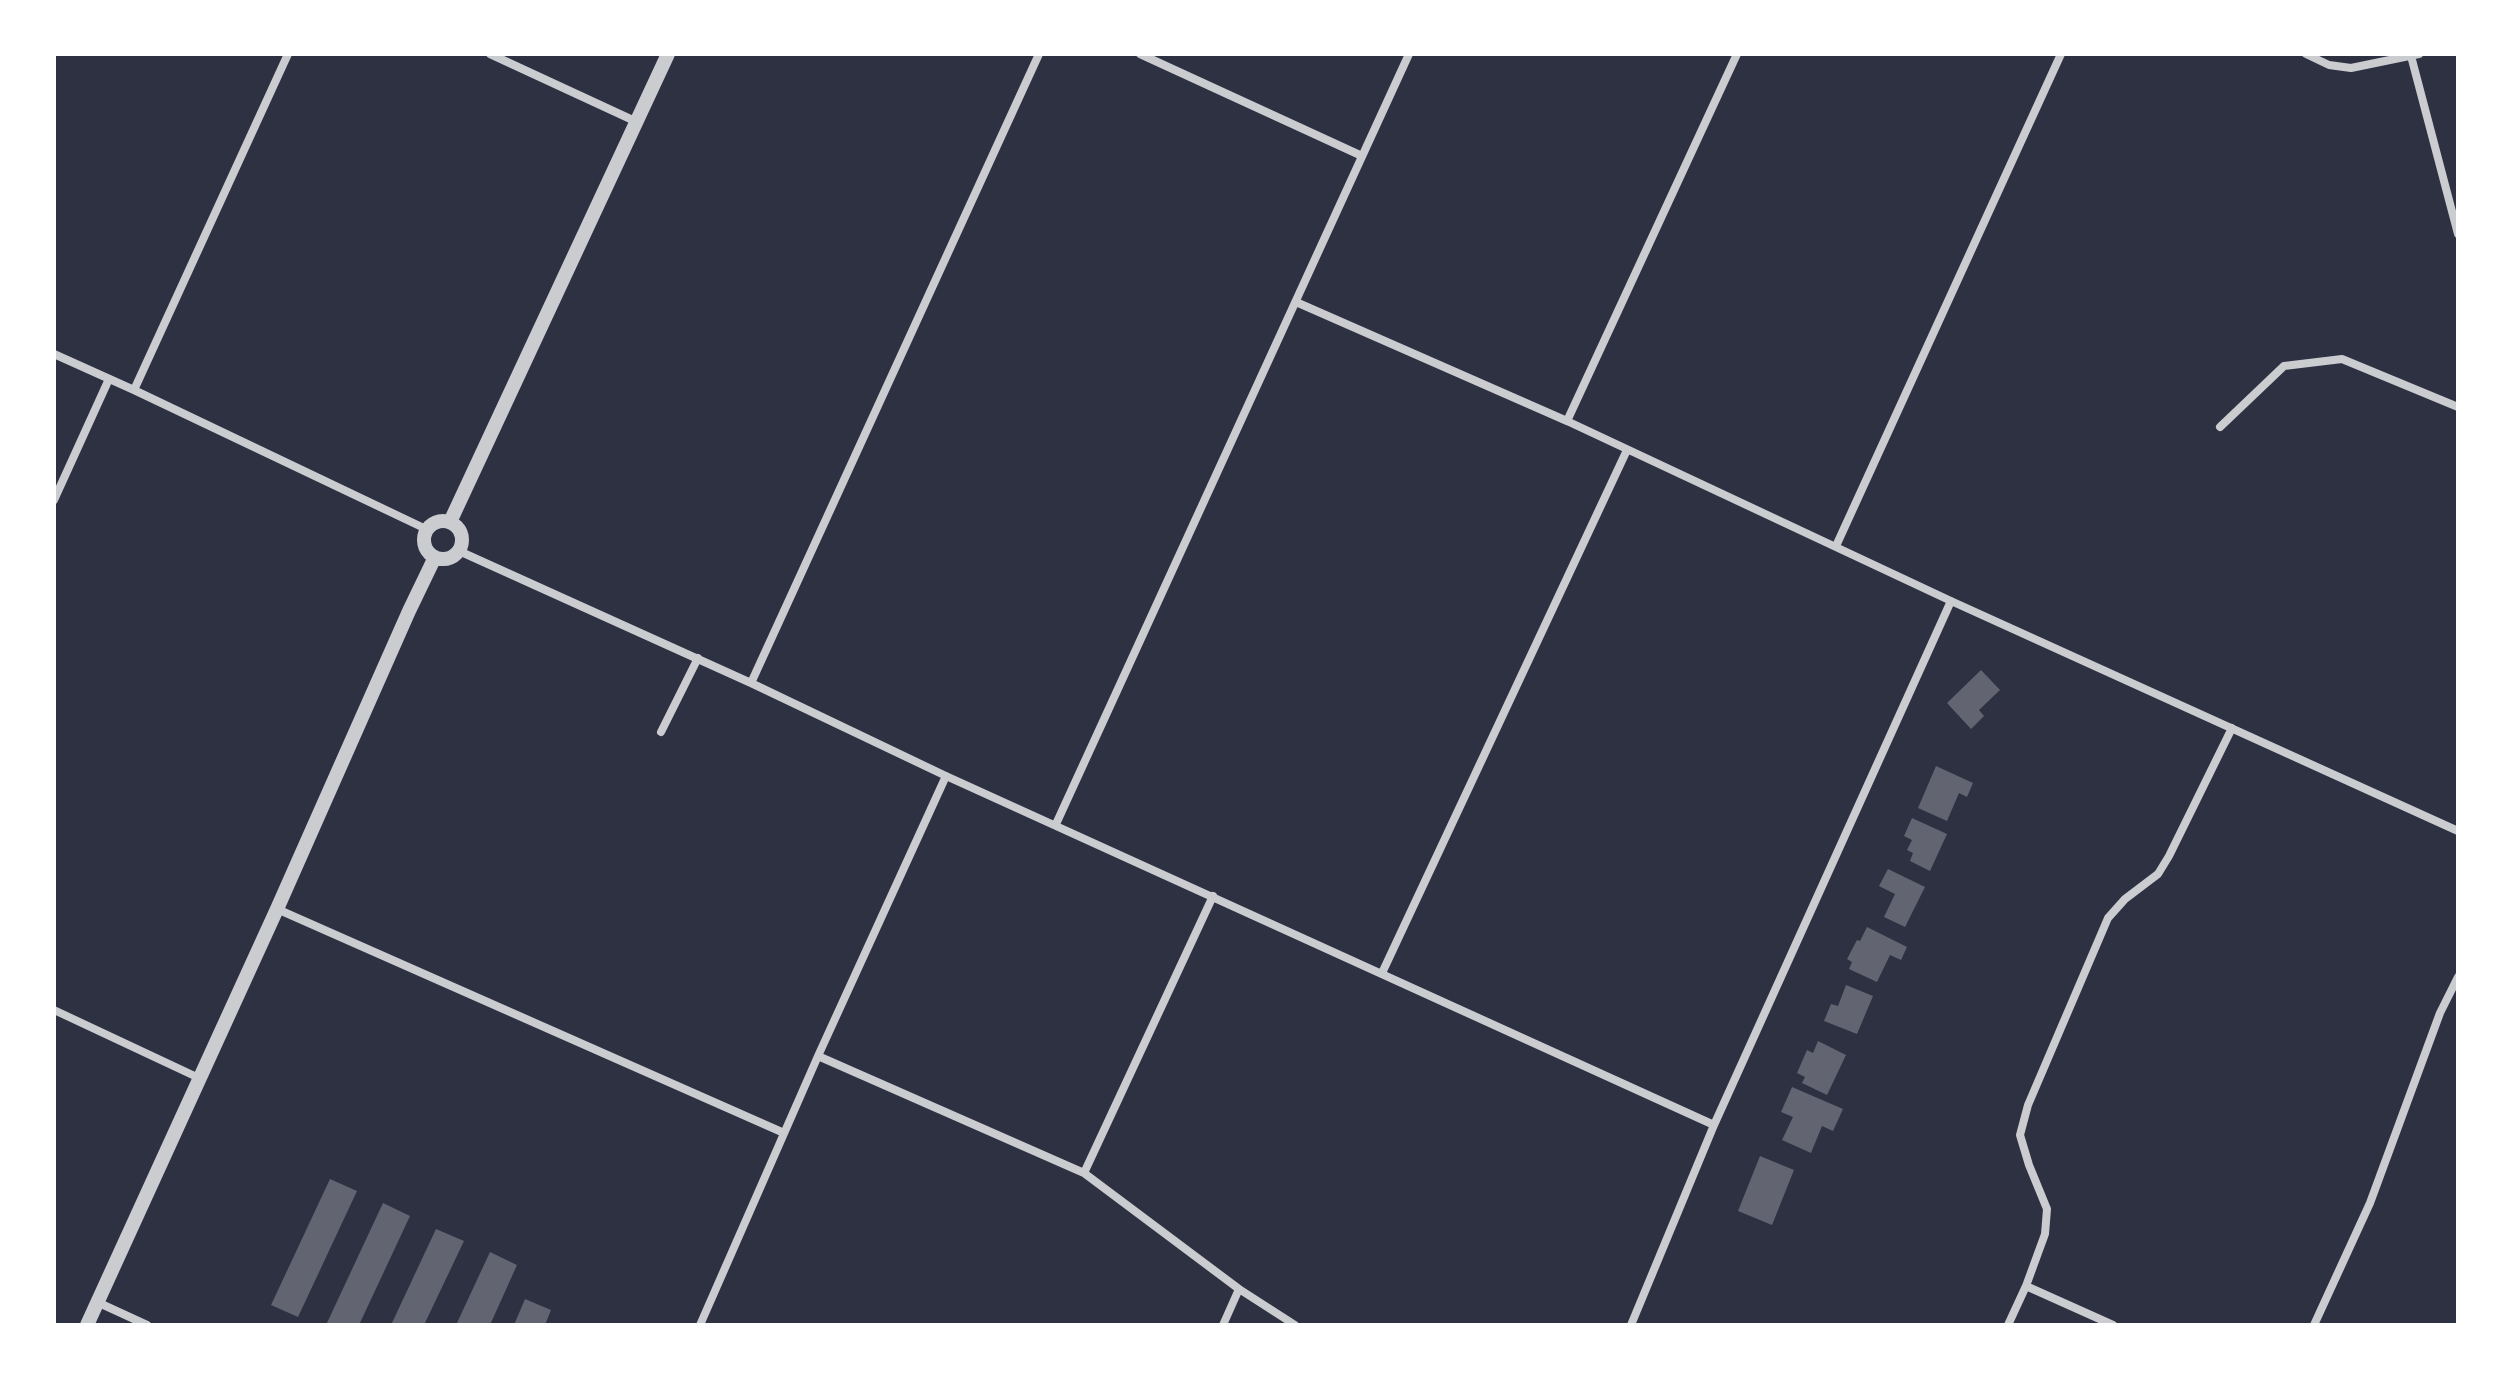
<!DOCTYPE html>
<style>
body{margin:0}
#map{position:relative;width:2512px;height:1379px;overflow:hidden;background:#2d3142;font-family:Lora,serif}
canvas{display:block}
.frame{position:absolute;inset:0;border:56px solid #fff;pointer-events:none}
</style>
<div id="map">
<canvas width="2512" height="1379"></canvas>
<div class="frame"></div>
</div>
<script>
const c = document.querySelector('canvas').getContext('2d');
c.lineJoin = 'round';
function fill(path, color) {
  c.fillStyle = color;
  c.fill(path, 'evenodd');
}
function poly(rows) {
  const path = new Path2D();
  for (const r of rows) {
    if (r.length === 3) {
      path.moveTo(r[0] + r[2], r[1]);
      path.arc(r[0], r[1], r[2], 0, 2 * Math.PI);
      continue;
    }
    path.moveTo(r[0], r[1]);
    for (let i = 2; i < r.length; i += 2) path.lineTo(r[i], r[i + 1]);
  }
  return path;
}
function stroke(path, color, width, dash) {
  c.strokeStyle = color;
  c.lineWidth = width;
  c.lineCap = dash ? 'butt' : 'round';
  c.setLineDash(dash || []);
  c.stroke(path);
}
const building = poly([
 [1981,670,2000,690,1979,710,1984,716,1971,729,1947,703],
 [1936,766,1973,783,1967,797,1959,793,1947,821,1918,808],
 [1912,818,1947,834,1930,871,1910,861,1913,853,1907,850,1912,840,1904,836],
 [1888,869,1925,887,1905,927,1884,917,1895,894,1879,886],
 [1867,927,1907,947,1901,960,1890,955,1877,982,1849,969,1852,962,1847,959,1857,940,1860,941],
 [1846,985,1873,996,1857,1034,1824,1021,1831,1004,1838,1006],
 [1818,1041,1846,1055,1827,1095,1802,1083,1805,1077,1797,1073,1807,1050,1813,1053],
 [1792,1087,1843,1109,1833,1131,1822,1126,1811,1153,1782,1140,1793,1117,1781,1112],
 [1760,1156,1794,1170,1772,1225,1738,1211],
 [330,1179,357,1191,298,1317,271,1305],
 [383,1203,410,1216,359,1325,326,1325],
 [436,1229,464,1241,424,1325,391,1325],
 [490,1252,517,1265,490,1325,456,1325],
 [525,1299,551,1310,545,1325,514,1325]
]);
const minor = poly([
 [490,54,637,122],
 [1140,54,1362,156],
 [2306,54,2329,65,2351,68,2419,54],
 [2411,56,2458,234],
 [1296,302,1567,421,1951,601,2458,831],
 [54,354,134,390,426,529],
 [134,390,288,54],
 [1567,421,1737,54],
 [2220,427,2284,366,2342,359,2458,407],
 [54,500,109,379],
 [1836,546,2061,54],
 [459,551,751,683,946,776,1714,1125],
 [751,683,1039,54],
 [661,732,698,658],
 [1056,824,1409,54],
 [277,909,784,1133],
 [1382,973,1627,450],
 [54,1010,199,1078],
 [818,1056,1084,1173,1239,1289,1295,1325],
 [1084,1173,1213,896],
 [2026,1286,2113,1325],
 [97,1302,147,1325],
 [700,1325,818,1056,946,776],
 [1223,1325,1239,1289],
 [1631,1325,1714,1125,1951,601],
 [2008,1325,2026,1286,2045,1234,2047,1209,2029,1165,2020,1135,2028,1105,2108,918,2125,899,2158,874,2169,856,2232,728],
 [2314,1325,2370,1203,2440,1013,2458,977]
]);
const tertiary = poly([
 [443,540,19],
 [450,522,668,54],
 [87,1325,277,909,409,611,435,557]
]);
fill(building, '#626471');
stroke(minor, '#caccd0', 8);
stroke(tertiary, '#caccd0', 14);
</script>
